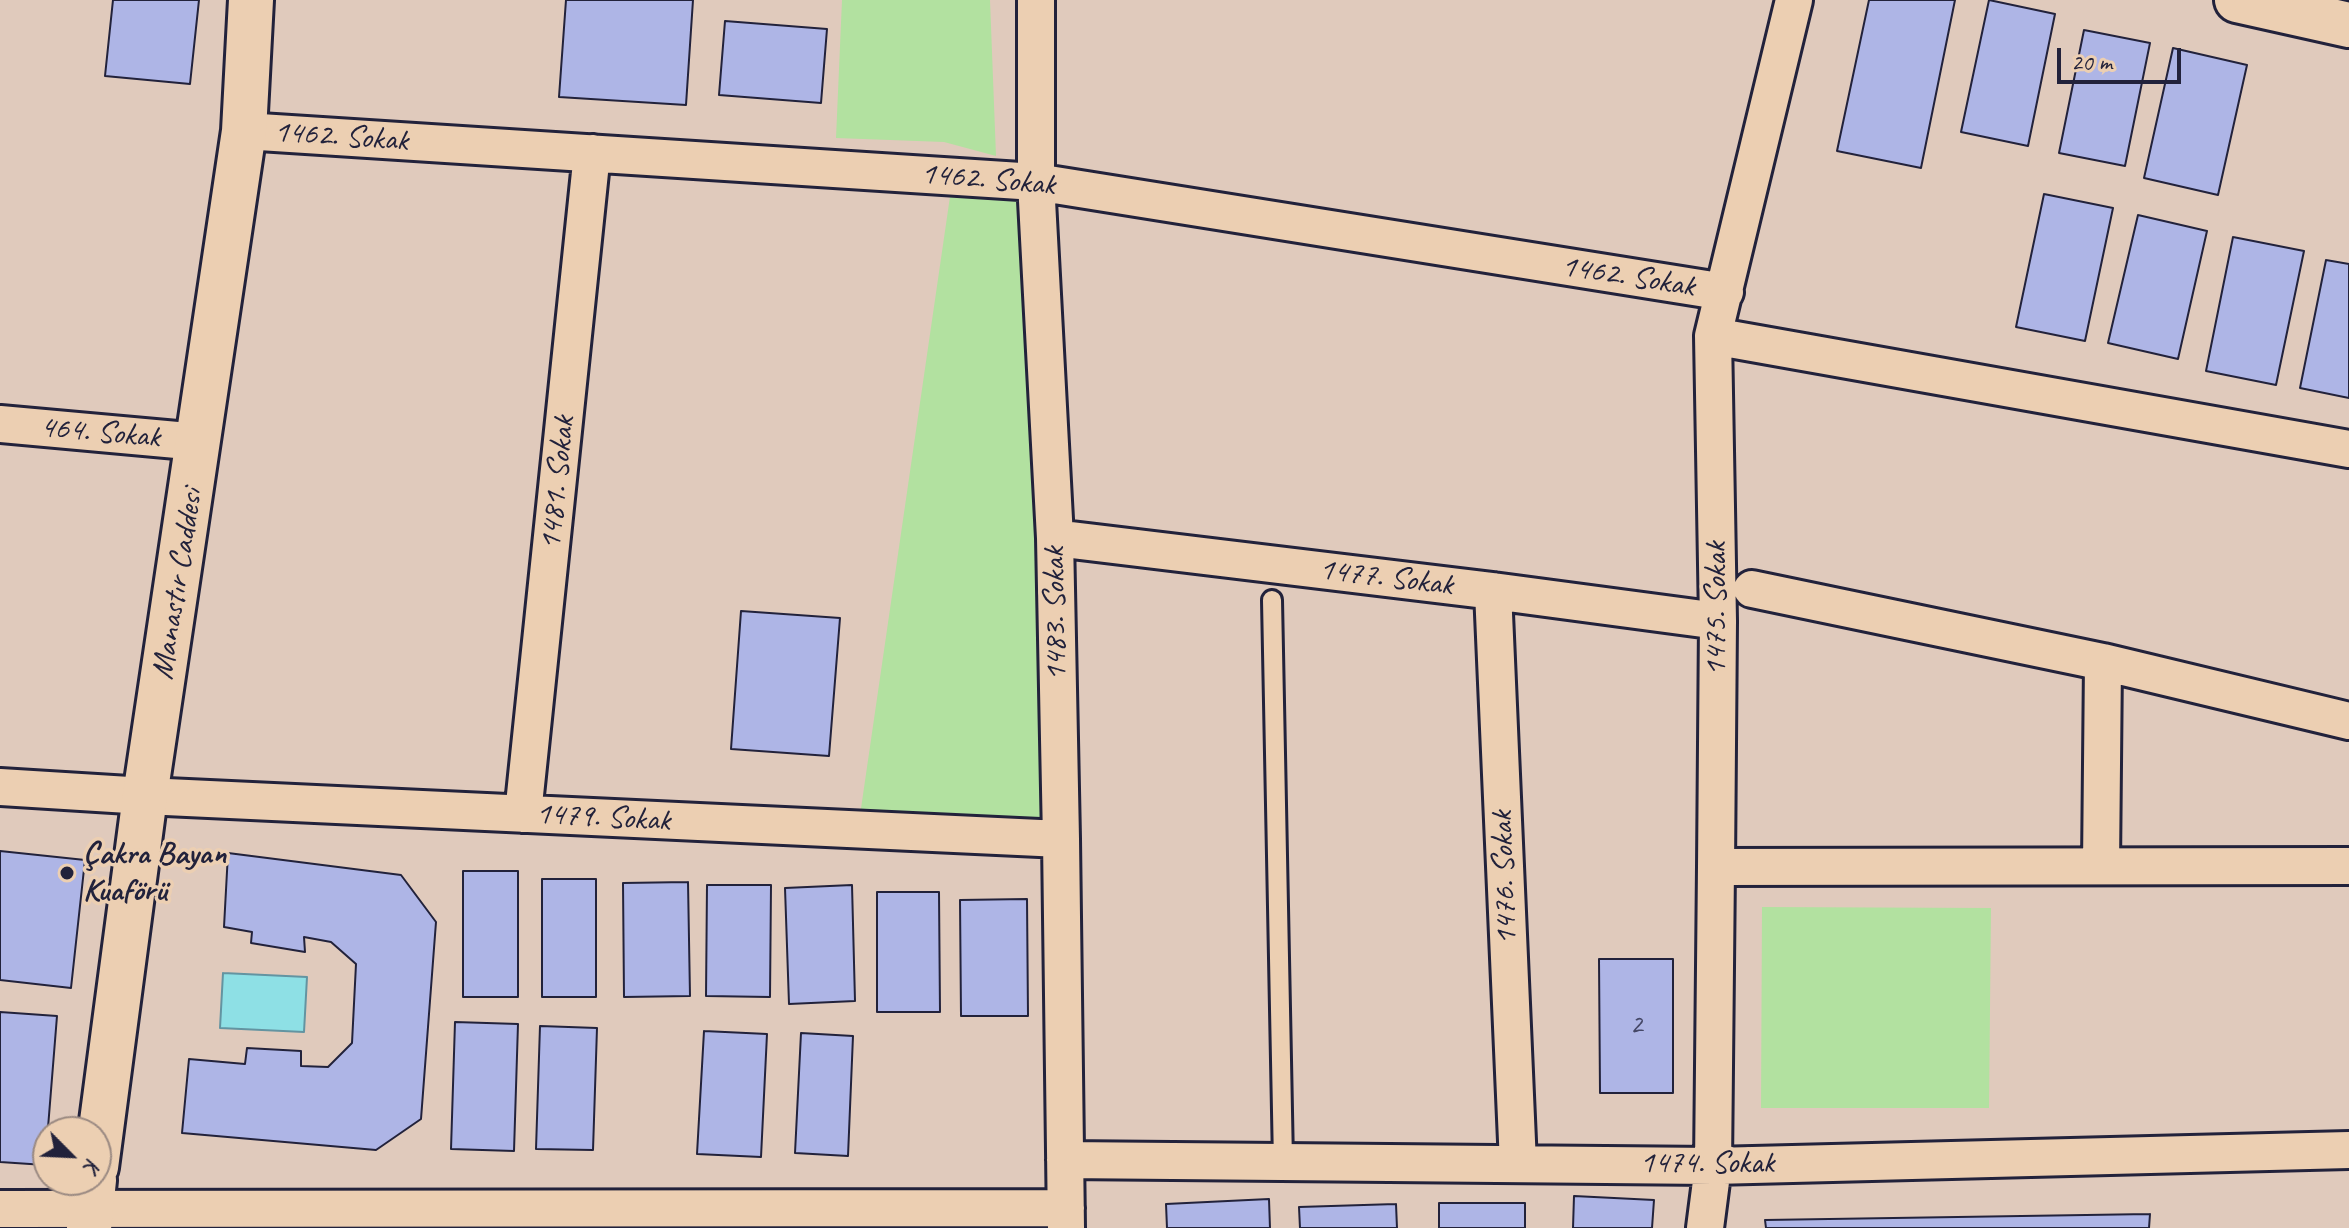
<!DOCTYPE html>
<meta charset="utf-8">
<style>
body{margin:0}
#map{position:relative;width:2349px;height:1228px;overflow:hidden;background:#e0cabc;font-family:Caveat,sans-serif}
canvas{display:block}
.north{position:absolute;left:32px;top:1116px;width:80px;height:80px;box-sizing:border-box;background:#eccfb2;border:2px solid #9b8a82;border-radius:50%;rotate:114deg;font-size:22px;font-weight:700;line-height:32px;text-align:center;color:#22223b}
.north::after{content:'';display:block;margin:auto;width:28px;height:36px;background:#22223b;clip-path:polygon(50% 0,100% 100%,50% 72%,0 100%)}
.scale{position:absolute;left:2057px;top:48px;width:124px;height:36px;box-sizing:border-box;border:4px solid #22223b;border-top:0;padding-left:10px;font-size:24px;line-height:28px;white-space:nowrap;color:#22223b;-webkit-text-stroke:6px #eccfb2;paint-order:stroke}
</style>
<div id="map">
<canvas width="2349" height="1228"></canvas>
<div class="north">K</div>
<div class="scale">20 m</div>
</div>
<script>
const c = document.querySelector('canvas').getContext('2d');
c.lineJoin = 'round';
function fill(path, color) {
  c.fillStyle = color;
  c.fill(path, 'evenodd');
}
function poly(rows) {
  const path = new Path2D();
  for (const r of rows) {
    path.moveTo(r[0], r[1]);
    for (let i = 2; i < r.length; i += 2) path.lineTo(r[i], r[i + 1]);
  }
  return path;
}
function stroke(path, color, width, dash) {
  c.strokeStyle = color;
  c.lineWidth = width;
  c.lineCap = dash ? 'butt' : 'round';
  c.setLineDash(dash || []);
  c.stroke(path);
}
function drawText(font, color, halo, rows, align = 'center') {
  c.font = font + ' Caveat,sans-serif';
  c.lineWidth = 7;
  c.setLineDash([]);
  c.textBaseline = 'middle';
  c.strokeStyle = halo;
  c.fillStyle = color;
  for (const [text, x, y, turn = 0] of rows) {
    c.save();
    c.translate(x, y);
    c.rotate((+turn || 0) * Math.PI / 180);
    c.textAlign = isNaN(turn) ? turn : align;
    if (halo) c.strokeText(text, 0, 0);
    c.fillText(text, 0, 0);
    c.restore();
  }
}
const green = poly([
 [842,0,990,0,996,156,944,142,836,138],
 [953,176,1036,182,1061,839,858,829],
 [1762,907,1991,908,1989,1108,1761,1108]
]);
const water = poly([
 [223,973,307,977,304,1032,220,1028,223,973]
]);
const building = poly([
 [113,0,199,0,190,84,105,76,113,0],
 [566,0,693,0,686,105,559,97,566,0],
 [1869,0,1955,0,1921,168,1837,151,1869,0],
 [1989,0,2055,14,2028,146,1961,132,1989,0],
 [725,21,827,29,821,103,719,95,725,21],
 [2084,30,2150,43,2125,166,2059,153,2084,30],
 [2173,48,2247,65,2218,195,2144,178,2173,48],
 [2044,194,2113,208,2085,341,2016,327,2044,194],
 [2138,215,2207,231,2178,359,2108,343,2138,215],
 [2233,237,2304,251,2276,385,2206,371,2233,237],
 [2326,260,2349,264,2349,398,2300,388,2326,260],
 [741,611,840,618,829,756,731,749,741,611],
 [0,851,85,860,71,988,0,980,0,851],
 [228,853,401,875,436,922,421,1119,376,1150,182,1133,189,1059,245,1064,247,1048,301,1051,301,1066,328,1067,352,1043,356,964,331,942,304,937,305,952,251,943,252,932,224,927,228,853],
 [463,871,518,871,518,997,463,997,463,871],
 [542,879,596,879,596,997,542,997,542,879],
 [688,882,690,996,624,997,623,883,688,882],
 [707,885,771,885,770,997,706,996,707,885],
 [852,885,855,1001,789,1004,785,888,852,885],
 [877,892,939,892,940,1012,877,1012,877,892],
 [1027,899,1028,1016,961,1016,960,900,1027,899],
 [1599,959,1673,959,1673,1093,1600,1093,1599,959],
 [0,1012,57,1016,45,1165,0,1162,0,1012],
 [455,1022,518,1024,514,1151,451,1149,455,1022],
 [540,1026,597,1028,593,1150,536,1149,540,1026],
 [704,1031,767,1034,761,1157,697,1154,704,1031],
 [801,1033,853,1036,848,1156,795,1153,801,1033],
 [1574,1196,1654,1200,1652,1228,1573,1228,1574,1196],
 [1269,1199,1270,1228,1167,1228,1166,1204,1269,1199],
 [1439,1203,1525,1203,1525,1228,1439,1228,1439,1203],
 [1396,1204,1397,1228,1300,1228,1299,1207,1396,1204],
 [2150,1214,2149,1228,1766,1228,1765,1220,2150,1214]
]);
const service = poly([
 [1272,600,1283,1162]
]);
const minor = poly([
 [1036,0,1036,182,1055,538,1061,839,1066,1228],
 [244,131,1036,182,1725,292],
 [1713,336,2349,449],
 [0,424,199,442],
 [1055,538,1493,591,1718,621],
 [1752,589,2103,662,2349,721],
 [1493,591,1518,1164],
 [0,787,145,796,1061,839],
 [523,814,592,153],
 [2101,866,2103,662],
 [1716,867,2349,866],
 [1065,1160,1713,1166,2349,1150],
 [0,1209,1066,1208],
 [1705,1228,1713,1166,1716,867,1718,621,1713,336,1794,0]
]);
const tertiary = poly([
 [2237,0,2349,25],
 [96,1167,145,796,244,131,251,0],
 [89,1228,94,1180]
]);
const markers = [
 [67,873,8,"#22223b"]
];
const numberNames = [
 ["2",1636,1026]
];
const streetNames = [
 ["1462. Sokak",341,137,4],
 ["1462. Sokak",988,180,5],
 ["1462. Sokak",1628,277,9],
 ["464. Sokak",100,433,5],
 ["1481. Sokak",558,483,-84],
 ["1477. Sokak",1386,578,7],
 ["Manastır Caddesi",178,584,-81],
 ["1475. Sokak",1717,609,-90],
 ["1483. Sokak",1056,614,-91],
 ["1479. Sokak",603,818,3],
 ["1476. Sokak",1505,878,-92],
 ["1474. Sokak",1707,1164]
];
const poiNames = [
 ["Çakra Bayan",83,855],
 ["Kuaförü",83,892]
];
fill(green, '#b2e1a0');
fill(water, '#8ee0e5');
stroke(water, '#6394a1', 2);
fill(building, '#aeb5e6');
stroke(building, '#22223b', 2);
stroke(service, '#22223b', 24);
stroke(minor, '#22223b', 42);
stroke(tertiary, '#22223b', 50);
stroke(service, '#eccfb2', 18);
stroke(minor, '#eccfb2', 36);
stroke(tertiary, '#eccfb2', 44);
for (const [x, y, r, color] of markers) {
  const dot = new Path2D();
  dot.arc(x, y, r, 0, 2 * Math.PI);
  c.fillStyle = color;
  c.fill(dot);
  stroke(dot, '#eccfb2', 3);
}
drawText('28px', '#454766', null, numberNames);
drawText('32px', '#22223b', '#eccfb2', streetNames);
drawText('bold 32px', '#22223b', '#eccfb2', poiNames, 'left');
</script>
